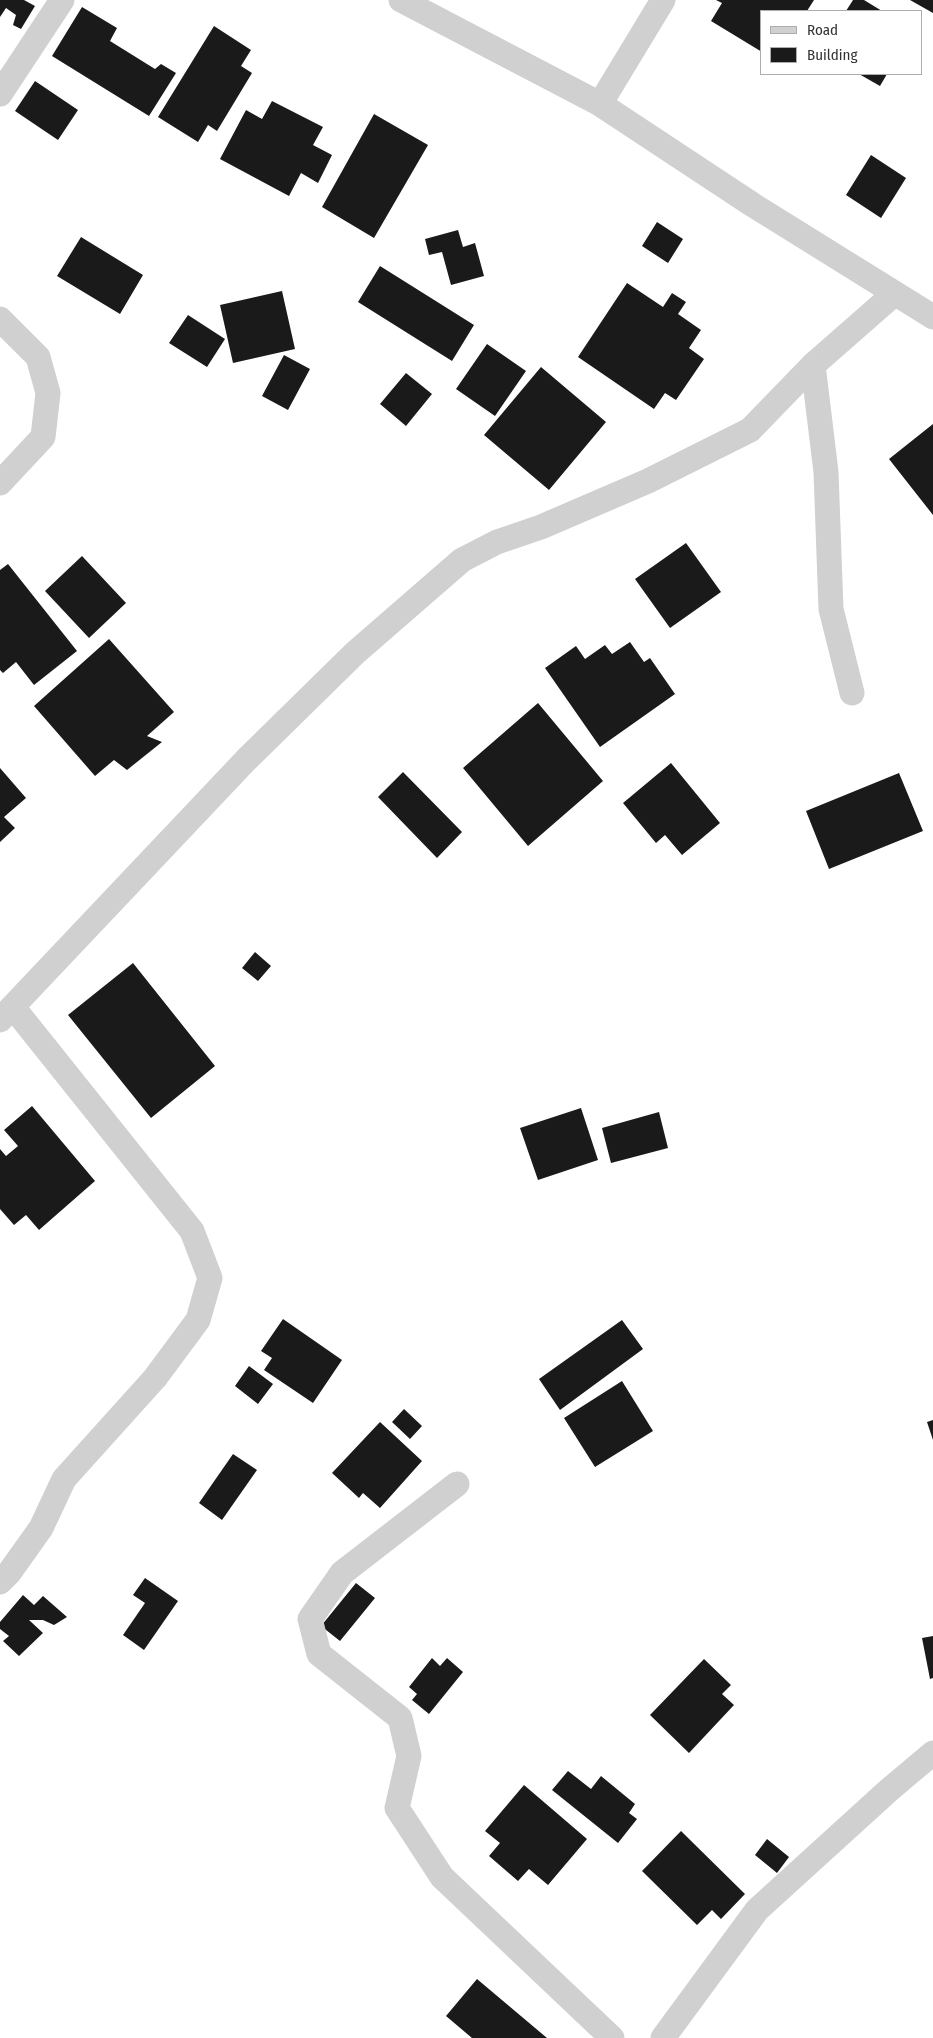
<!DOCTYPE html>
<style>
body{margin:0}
#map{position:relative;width:933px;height:2038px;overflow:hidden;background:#fff;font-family:"Fira Sans Condensed",sans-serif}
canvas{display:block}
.legend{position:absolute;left:760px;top:10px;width:162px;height:65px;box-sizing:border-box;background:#fff;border:1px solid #adadad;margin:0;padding:6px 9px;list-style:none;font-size:15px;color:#333}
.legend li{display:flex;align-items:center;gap:10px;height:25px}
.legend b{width:25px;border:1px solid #adadad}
</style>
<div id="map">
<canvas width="933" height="2038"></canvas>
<ul class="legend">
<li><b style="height:6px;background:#d0d0d0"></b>Road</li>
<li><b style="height:14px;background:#1a1a1a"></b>Building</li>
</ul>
</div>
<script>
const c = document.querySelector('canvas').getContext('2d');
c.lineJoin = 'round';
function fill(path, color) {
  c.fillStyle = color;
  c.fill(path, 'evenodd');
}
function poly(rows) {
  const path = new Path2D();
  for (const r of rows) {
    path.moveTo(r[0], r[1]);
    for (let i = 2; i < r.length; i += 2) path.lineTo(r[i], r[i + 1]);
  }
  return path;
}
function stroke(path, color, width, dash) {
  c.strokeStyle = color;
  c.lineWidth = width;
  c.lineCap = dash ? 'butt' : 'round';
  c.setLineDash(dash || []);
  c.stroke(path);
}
const building = poly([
 [0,0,24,0,35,6,21,29,13,25,16,15,6,8,0,17],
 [716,0,814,0,807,11,762,11,762,52,711,21,722,3],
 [853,0,864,0,882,11,846,11],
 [910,0,933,0,933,13],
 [82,7,117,28,110,41,155,69,161,64,176,73,149,116,52,56],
 [214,26,251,50,241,66,252,73,217,131,208,125,198,142,158,117],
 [859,74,887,74,880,86],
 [35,81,78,110,58,140,15,111],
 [272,101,323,127,313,145,332,155,318,183,301,173,289,196,220,159,246,110,262,119],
 [374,114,428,145,374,238,322,207],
 [871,155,906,178,881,218,846,195],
 [657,222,683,239,668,263,642,246],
 [458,230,463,247,475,243,484,276,451,285,442,252,429,255,425,239],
 [81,237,143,275,120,314,57,276],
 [380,266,474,325,452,361,358,302],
 [627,283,663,307,672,293,686,302,678,314,701,330,689,348,704,359,676,400,665,393,654,409,578,357],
 [282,291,295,349,233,363,220,305],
 [188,315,225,339,207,367,169,343],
 [487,344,526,371,495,416,456,389],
 [284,355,310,369,288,410,262,396],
 [541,367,606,422,549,490,484,435],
 [406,373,432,394,406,426,380,404],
 [933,424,933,515,889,459],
 [686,543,721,592,670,628,635,579],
 [82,556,126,603,89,638,45,591],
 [8,564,77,651,34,685,16,662,3,673,0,670,0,570],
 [109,639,174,712,147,736,162,742,127,770,114,760,95,776,34,706],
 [630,642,644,662,650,658,675,694,600,747,545,668,576,646,585,659,605,645,612,654],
 [538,703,603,781,528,846,463,768],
 [671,763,720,823,682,855,665,835,656,843,623,803],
 [0,768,26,798,4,817,15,828,0,842],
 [403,772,462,832,437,858,378,797],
 [899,773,923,831,829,869,806,811],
 [255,952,271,966,258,981,242,968],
 [133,963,215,1066,151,1118,68,1015],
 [32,1106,95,1181,39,1230,26,1215,14,1225,0,1209,0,1149,6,1156,18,1146,4,1130],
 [581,1108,598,1160,538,1180,520,1128],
 [659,1112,668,1148,611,1163,602,1128],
 [283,1319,342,1360,313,1403,264,1370,272,1358,261,1351],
 [622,1320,643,1349,560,1410,539,1379],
 [249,1366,273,1384,258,1404,235,1386],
 [622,1381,653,1431,595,1467,564,1418],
 [404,1409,422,1426,410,1439,392,1422],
 [933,1420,933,1440,927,1422],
 [380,1422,422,1461,380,1508,363,1493,359,1498,332,1473],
 [233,1454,257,1470,222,1520,199,1503],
 [145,1578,178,1601,144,1650,123,1635,145,1603,133,1595],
 [356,1583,375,1598,340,1641,321,1626],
 [23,1595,34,1605,43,1596,67,1617,54,1625,43,1620,29,1620,43,1633,19,1656,3,1641,9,1636,0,1629,0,1622],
 [933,1636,933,1678,930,1679,922,1638],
 [432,1658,440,1666,447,1658,463,1672,429,1714,412,1700,417,1694,409,1687],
 [704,1659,731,1685,722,1694,734,1705,689,1753,650,1715],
 [568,1771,591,1789,601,1776,635,1804,629,1813,637,1819,618,1843,552,1790],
 [524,1785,587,1839,548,1885,529,1869,518,1881,489,1856,500,1843,485,1831],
 [681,1831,745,1894,721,1919,712,1910,697,1925,642,1871],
 [767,1839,789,1857,777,1873,755,1855],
 [477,1979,547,2038,472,2038,446,2016]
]);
const minor = poly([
 [401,0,600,104,753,205,933,317],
 [0,94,62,0],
 [600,104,663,0],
 [0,319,38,357,48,393,43,437,0,483],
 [813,365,826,472,831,609,852,693],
 [0,1020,246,760,355,653,462,560,497,542,541,527,648,481,750,430,813,365,894,294],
 [457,1484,342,1573,310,1619,319,1654,400,1718,409,1756,397,1808,442,1877,612,2038],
 [0,1582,9,1573,41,1528,64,1479,155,1378,198,1320,210,1278,192,1231,13,1007],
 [663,2038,757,1910,889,1790,933,1753]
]);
fill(building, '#1a1a1a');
stroke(minor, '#d0d0d0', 25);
</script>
